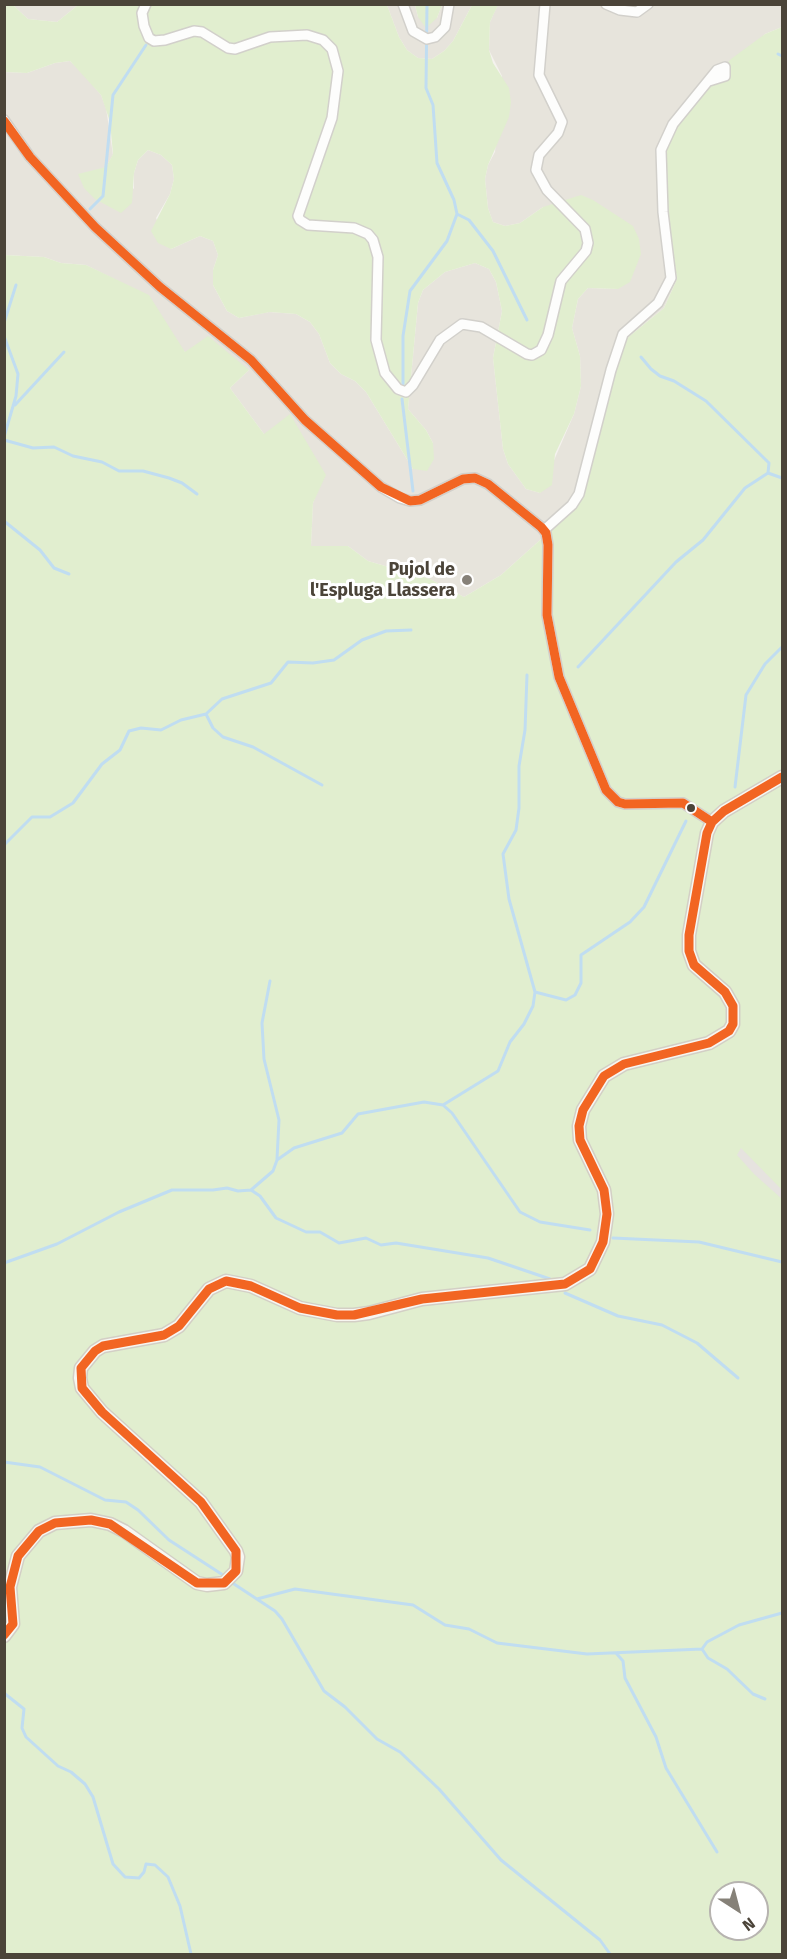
<!DOCTYPE html>
<style>
body{margin:0}
#map{position:relative;width:787px;height:1959px;overflow:hidden;background:#f4f2ee;font-family:"Fira Sans",sans-serif}
canvas{display:block}
.frame{position:absolute;inset:0;border:6px solid #4b4439;pointer-events:none}
.north{position:absolute;left:709px;top:1881px;width:60px;height:60px;box-sizing:border-box;background:#fff;border:2px solid #b7b4b0;border-radius:50%;rotate:144deg;font-size:16px;font-weight:700;line-height:24px;text-align:center;color:#4b4439}
.north::after{content:'';display:block;margin:auto;width:21px;height:27px;background:#868178;clip-path:polygon(50% 0,100% 100%,50% 72%,0 100%)}
</style>
<div id="map">
<canvas width="787" height="1959"></canvas>
<div class="frame"></div>
<div class="north">N</div>
</div>
<script>
const c = document.querySelector('canvas').getContext('2d');
c.lineJoin = 'round';
function fill(path, color) {
  c.fillStyle = color;
  c.fill(path, 'evenodd');
}
function poly(rows) {
  const path = new Path2D();
  for (const r of rows) {
    path.moveTo(r[0], r[1]);
    for (let i = 2; i < r.length; i += 2) path.lineTo(r[i], r[i + 1]);
  }
  return path;
}
function stroke(path, color, width, dash) {
  c.strokeStyle = color;
  c.lineWidth = width;
  c.lineCap = dash ? 'butt' : 'round';
  c.setLineDash(dash || []);
  c.stroke(path);
}
function drawText(font, color, halo, rows, align = 'center') {
  c.font = font + ' "Fira Sans",sans-serif';
  c.lineWidth = 6;
  c.setLineDash([]);
  c.textBaseline = 'middle';
  c.strokeStyle = halo;
  c.fillStyle = color;
  for (const [text, x, y, turn = 0] of rows) {
    c.save();
    c.translate(x, y);
    c.rotate((+turn || 0) * Math.PI / 180);
    c.textAlign = isNaN(turn) ? turn : align;
    if (halo) c.strokeText(text, 0, 0);
    c.fillText(text, 0, 0);
    c.restore();
  }
}
const residential = poly([
 [498,4,782,5,782,27,765,34,663,151,669,225,677,279,664,308,626,339,576,502,549,532,501,575,464,597,430,579,368,561,348,546,311,546,313,503,318,488,264,434,230,388,249,370,185,352,114,279,86,265,61,263,44,257,5,255,4,72,27,73,55,63,70,61,82,72,101,95,106,108,113,155,106,167,134,189,134,173,138,160,148,150,161,155,172,165,174,179,170,194,156,218,171,249,200,236,213,241,218,255,213,270,213,285,227,311,239,318,269,312,296,314,310,322,319,334,330,363,341,374,355,381,366,392,413,469,433,443,426,430,408,409,418,303,423,290,445,272,475,263,489,269,496,282,502,311,493,358,503,449,508,464,526,489,540,493,574,414,581,386,580,356,572,328,578,299,588,288,618,289,543,207,520,223,505,226,493,222,488,208,485,179,488,165,495,152,502,76,489,50,490,22],
 [13,5,78,5,57,22,28,19],
 [387,5,415,5,418,17,437,18,442,5,472,5,453,41,444,51,432,59,418,58,407,50,399,37]
]);
const green = poly([
 [5,5,13,5,28,19,57,22,78,5,387,5,399,37,407,50,418,58,432,59,444,51,453,41,472,5,498,5,490,22,489,50,493,63,509,88,511,102,509,117,488,165,485,179,488,208,493,222,505,226,520,223,543,207,581,195,593,200,633,226,639,239,641,254,630,282,618,289,588,288,578,299,572,328,580,356,581,386,574,414,555,454,552,485,540,493,526,489,508,464,503,449,493,358,502,311,496,282,489,269,475,263,445,272,423,290,418,303,408,409,426,430,433,443,434,459,427,471,413,469,366,392,355,381,341,374,330,363,319,334,310,322,296,314,270,312,239,318,227,311,213,285,213,270,218,255,213,241,200,236,171,249,158,243,151,231,170,194,174,179,172,165,161,155,148,150,138,160,134,173,132,203,121,213,95,199,84,188,78,174,106,167,113,154,110,122,101,95,70,61,55,63,27,73,5,72],
 [415,5,415,4,442,5,437,18,426,28,418,17],
 [782,27,782,1954,5,1954,4,255,44,257,61,263,86,265,149,295,185,352,208,336,249,370,230,388,264,434,290,414,326,475,313,503,311,546,348,546,368,561,430,579,464,597,501,575,549,532,576,502,626,339,664,308,677,279,669,225,663,151,684,110,731,59,765,34],
 [721,1893,757,1893,757,1929,721,1929]
]);
const parking = poly([
 [741,1148,782,1190,782,1199,754,1174,737,1155]
]);
const stream = poly([
 [778,54,782,56],
 [90,209,103,196,113,95,146,45],
 [457,214,469,220,493,251,527,320],
 [4,323,16,285],
 [4,336,18,374,16,396,4,437],
 [641,357,651,369,660,376,674,381,706,401,769,463,768,473],
 [403,384,403,336,410,291,447,241,457,214,454,200,437,163,433,105,426,88,427,4],
 [402,399,413,491],
 [15,405,64,352],
 [4,440,33,448,54,447,73,456,102,462,119,471,143,471,169,478,182,483,197,494],
 [4,521,40,550,54,568,69,574],
 [578,667,676,562,703,540,745,488,768,473,782,478],
 [206,714,222,699,271,683,288,662,313,663,334,660,362,640,386,631,411,630],
 [735,787,746,695,765,664,782,647],
 [4,845,32,817,50,817,73,803,102,764,120,750,129,731,141,728,161,730,181,720,206,714,213,728,223,737,253,747,322,785],
 [270,981,262,1023,264,1059,279,1120,277,1159],
 [535,992,566,1000,575,995,581,983,581,955,630,922,644,907,686,821],
 [443,1105,498,1071,510,1042,524,1024,533,1006,535,992,509,899,503,854,516,830,519,808,519,766,525,730,527,675],
 [251,1190,260,1196,276,1218,306,1232,320,1232,339,1243,366,1238,381,1245,396,1243,488,1258,550,1279],
 [613,1238,699,1242,782,1262],
 [4,1263,57,1244,119,1212,172,1190,213,1190,227,1188,238,1191,251,1190,273,1171,277,1160,294,1148,342,1133,358,1114,424,1102,443,1105,452,1113,520,1212,540,1222,590,1230],
 [565,1293,618,1316,662,1325,697,1343,738,1378],
 [4,1462,40,1467,105,1500,126,1502,138,1510,169,1540,226,1577],
 [231,1582,275,1611,282,1619,324,1691,345,1707,377,1739,400,1752,439,1789,501,1860,600,1940,610,1954],
 [257,1599,295,1589,413,1605,445,1625,469,1629,497,1643,587,1654,702,1649,707,1642,739,1625,782,1613],
 [702,1649,708,1658,727,1669,753,1694,765,1699],
 [616,1653,623,1661,625,1678,656,1737,666,1768,717,1852],
 [4,1693,24,1709,22,1728,26,1737,58,1766,71,1772,85,1784,93,1797,113,1864,125,1877,139,1878,144,1872,146,1864,155,1865,168,1877,180,1906,191,1954]
]);
const street = poly([
 [146,4,142,13,144,26,149,38,154,41,165,40,194,31,202,32,228,48,235,49,270,37,307,35,323,40,332,49,338,71,332,118,298,216,300,220,308,225,354,228,368,234,373,240,378,257,376,340,385,373,398,389,406,392,413,385,440,340,462,324,481,327,527,354,532,355,541,350,548,335,561,281,586,251,588,243,585,229,547,190,536,170,539,155,558,133,562,122,539,75,545,4],
 [403,4,413,31,427,39,435,37,445,27,449,4],
 [606,4,620,10,637,12,648,4],
 [4,120,30,157,95,227,160,287,251,360,305,420,381,487,400,498,410,501,420,500,463,479,475,478,488,484,541,527,546,533,548,545,547,615,559,677,606,790,618,802,625,804,683,803,712,822],
 [544,530,572,505,579,494,611,370,623,334,658,303,671,278,663,212,661,150,673,124,717,70,725,67,725,76,709,81]
]);
const secondary = poly([
 [4,1636,13,1624,10,1587,18,1556,39,1531,55,1523,91,1520,110,1524,124,1531,197,1583,207,1585,224,1583,236,1571,238,1557,236,1551,201,1502,102,1412,82,1388,80,1378,81,1368,95,1351,103,1346,164,1335,179,1326,209,1289,226,1281,251,1286,300,1308,337,1315,354,1315,369,1313,422,1299,565,1284,590,1269,603,1242,607,1214,604,1190,580,1140,579,1126,583,1110,604,1076,624,1064,709,1043,729,1031,733,1024,733,1006,725,992,694,965,689,951,689,935,707,833,712,822,724,811,782,777]
]);
const bus1 = poly([
 [4,121,30,157,95,227,160,287,251,360,305,420,381,487,410,501,420,500,463,479,475,478,488,484,541,527,546,533,548,545,547,615,559,677,606,790,618,802,625,804,683,803,712,822],
 [4,1635,13,1624,10,1587,18,1556,39,1531,55,1523,91,1520,110,1524,197,1583,224,1583,236,1571,236,1551,201,1502,102,1412,82,1388,81,1368,95,1351,103,1346,164,1335,179,1326,209,1289,226,1281,251,1286,300,1308,337,1315,354,1315,422,1299,565,1284,590,1269,603,1242,607,1214,604,1190,580,1140,579,1126,583,1110,604,1076,624,1064,709,1043,729,1031,733,1024,733,1006,725,992,694,965,689,951,689,935,707,833,712,822,724,811,782,777]
]);
const markers = [
 [467,580,6,"#868178"],
 [691,808,5,"#4b4439"]
];
const poiNames = [
 ["Pujol de",455,570],
 ["l'Espluga Llassera",455,591]
];
fill(residential, '#e7e4dc');
fill(green, '#e1eecf');
fill(parking, '#e6e3df');
stroke(stream, '#c0ddf1', 3);
stroke(street, '#d2d0cb', 12);
stroke(secondary, '#d3cfc5', 15);
stroke(street, '#fdfdfc', 9);
stroke(secondary, '#f7f6f1', 12);
stroke(bus1, '#f26522', 9);
for (const [x, y, r, color] of markers) {
  const dot = new Path2D();
  dot.arc(x, y, r, 0, 2 * Math.PI);
  c.fillStyle = color;
  c.fill(dot);
  stroke(dot, '#fff', 2);
}
drawText('bold 18px', '#4b4439', '#fff', poiNames, 'right');
</script>
